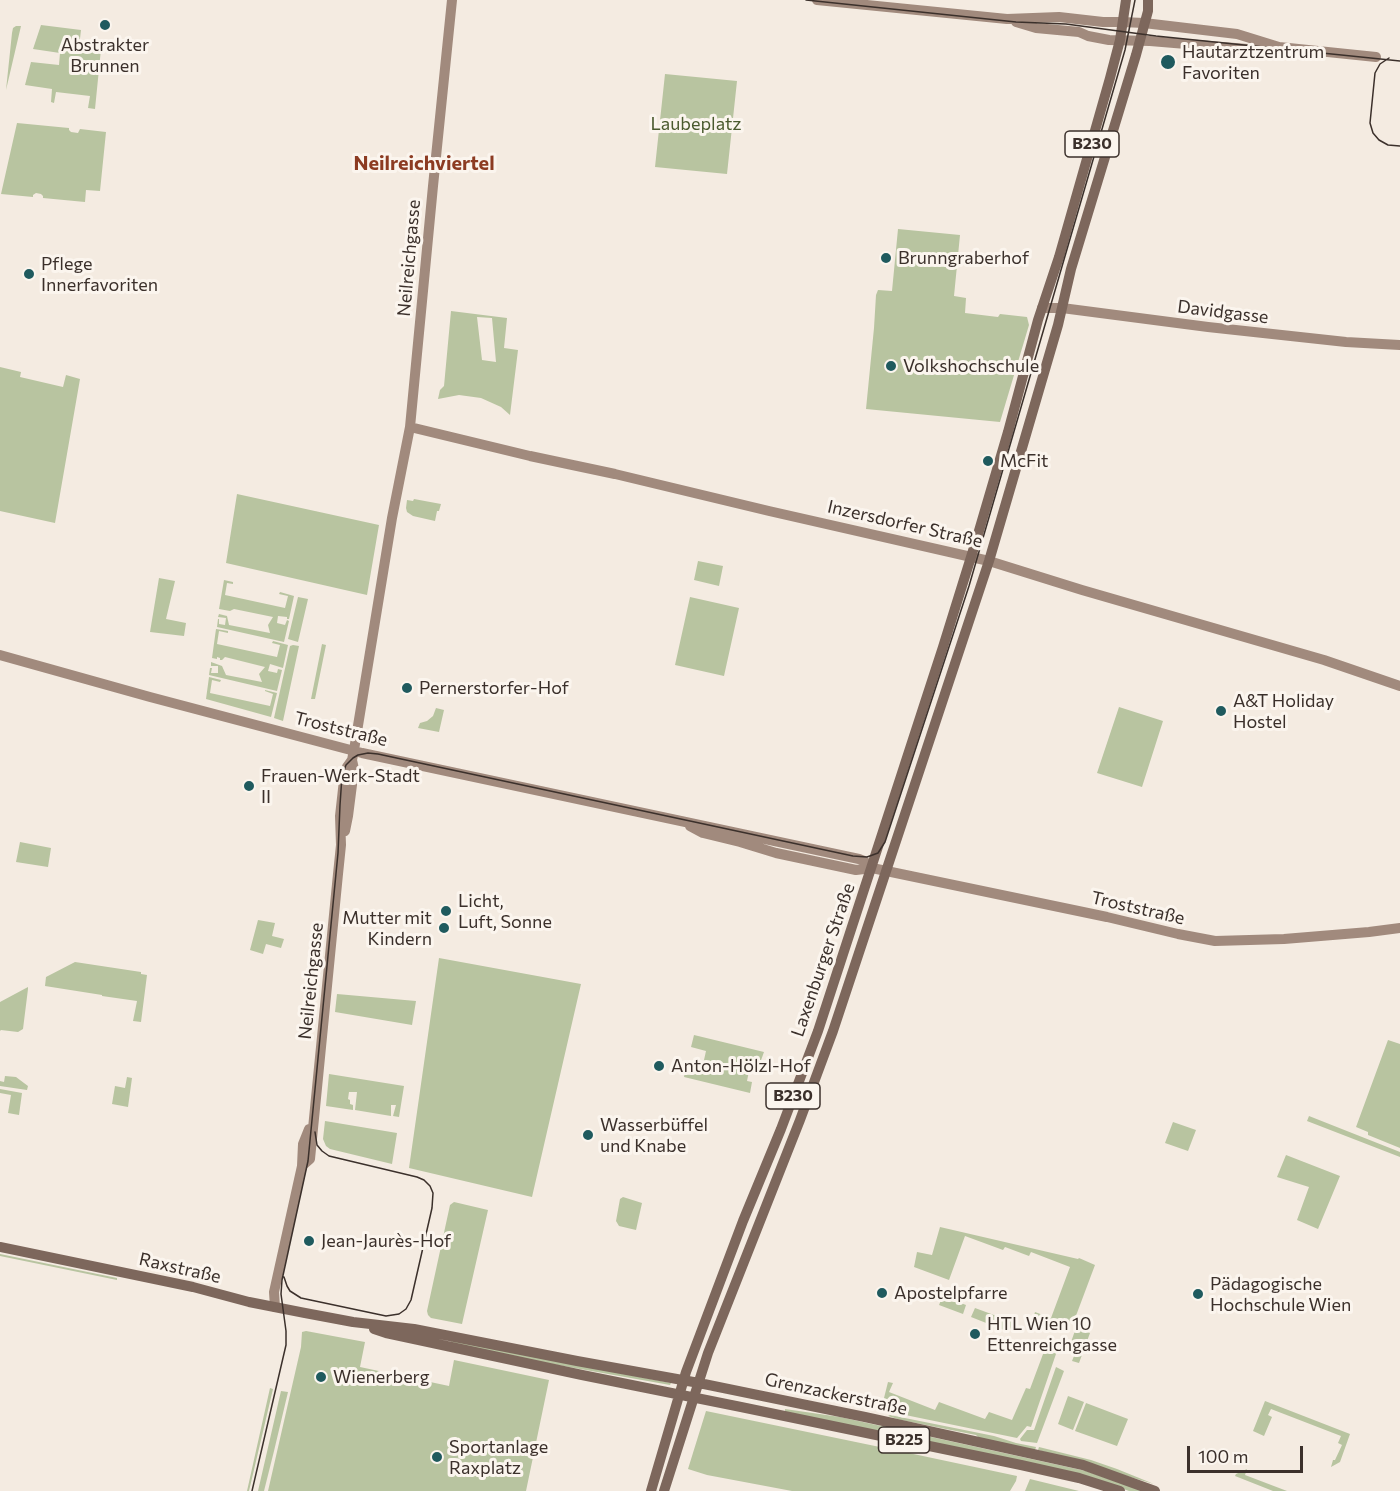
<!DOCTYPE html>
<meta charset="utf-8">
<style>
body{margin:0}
#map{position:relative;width:1400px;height:1491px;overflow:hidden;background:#f4ebe1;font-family:Commissioner,sans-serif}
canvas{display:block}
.scale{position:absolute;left:1187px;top:1446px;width:116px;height:27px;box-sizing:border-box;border:3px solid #3b302b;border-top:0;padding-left:8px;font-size:18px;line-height:21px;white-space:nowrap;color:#3b302b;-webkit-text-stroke:4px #fbf5ee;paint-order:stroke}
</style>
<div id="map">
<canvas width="1400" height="1491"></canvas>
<div class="scale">100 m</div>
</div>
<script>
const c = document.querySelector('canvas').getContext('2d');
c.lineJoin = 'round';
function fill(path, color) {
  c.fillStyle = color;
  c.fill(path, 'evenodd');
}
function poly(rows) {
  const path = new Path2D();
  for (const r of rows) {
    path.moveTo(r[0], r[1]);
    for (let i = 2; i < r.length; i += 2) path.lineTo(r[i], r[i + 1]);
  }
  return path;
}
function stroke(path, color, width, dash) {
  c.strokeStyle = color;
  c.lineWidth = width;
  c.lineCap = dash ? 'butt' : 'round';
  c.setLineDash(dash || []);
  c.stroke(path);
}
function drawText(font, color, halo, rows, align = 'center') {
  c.font = font + ' Commissioner,sans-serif';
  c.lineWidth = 6;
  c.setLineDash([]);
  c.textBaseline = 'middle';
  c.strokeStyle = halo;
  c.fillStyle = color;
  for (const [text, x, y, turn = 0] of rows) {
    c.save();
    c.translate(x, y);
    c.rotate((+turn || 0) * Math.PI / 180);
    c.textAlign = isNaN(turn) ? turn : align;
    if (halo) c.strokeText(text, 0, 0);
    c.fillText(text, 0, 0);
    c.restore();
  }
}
const green = poly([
 [41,25,81,30,79,47,101,49,95,109,88,108,90,96,56,92,54,103,51,102,52,89,25,85,31,62,59,65,60,53,33,49],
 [16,26,21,26,6,90,12,33,13,28],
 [665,74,737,81,727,174,655,167],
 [17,123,69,128,69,130,71,132,78,133,80,129,106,132,100,191,86,190,85,202,43,198,43,196,41,194,36,193,33,195,33,197,1,194],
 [898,229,960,235,954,296,966,298,965,313,998,317,1000,314,1027,317,1029,325,1000,422,866,409,874,328,876,295,878,290,892,291],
 [451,311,507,318,504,348,518,350,510,415,501,407,481,398,459,395,438,399,440,390,444,386],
 [477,317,492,318,496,362,482,360],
 [0,367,21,372,20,377,63,387,66,375,80,379,55,523,0,511],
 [237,494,379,525,367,595,226,563],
 [414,499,441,504,439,511,437,511,435,521,413,516,407,512,406,508,407,500,413,501],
 [698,561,723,566,719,586,694,580],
 [159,578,175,581,166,619,186,623,184,636,150,632],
 [224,580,233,582,233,584,227,583,225,595,285,608,288,596,279,594,280,592,294,596,289,619,287,619,287,617,278,616,277,623,285,625,287,620,289,621,284,642,217,627,218,619,219,619,219,624,225,625,226,618,218,617,219,614,227,616,229,625,270,633,268,625,273,617,234,609,230,611,219,609],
 [298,597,308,599,298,642,288,639],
 [690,597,739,608,724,676,675,665],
 [216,629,228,631,228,633,219,631,217,644,277,657,280,645,272,643,273,641,288,645,283,668,270,664,268,671,277,673,278,669,282,670,277,691,209,675,210,668,212,668,211,673,218,673,218,666,211,666,211,662,222,666,226,675,262,682,259,674,265,667,225,657,222,660,220,660,220,658,217,657,217,659,212,658],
 [322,644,326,645,315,699,311,699],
 [293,645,299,646,283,721,274,718,290,646],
 [209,677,221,680,220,682,212,680,210,693,270,706,273,694,265,691,265,690,277,693,271,717,206,699],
 [1119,707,1163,721,1142,787,1097,773],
 [436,708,444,710,439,732,418,728,420,723,427,721,433,716],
 [20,842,51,848,48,867,16,862],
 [258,920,275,923,272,936,284,939,281,948,266,944,263,954,250,950],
 [439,958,581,984,532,1197,409,1168],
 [75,962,141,972,141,974,147,975,141,1022,133,1021,137,1001,102,996,102,995,45,986,46,977],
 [28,987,28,989,23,1029,18,1032,1,1030,0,1031,0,1002],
 [337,994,416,1001,412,1025,335,1012],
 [694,1035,764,1052,760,1063,757,1063,755,1073,749,1071,747,1081,752,1082,750,1093,684,1077,686,1066,702,1069,706,1051,691,1047],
 [1388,1040,1400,1044,1400,1148,1368,1135,1368,1132,1356,1127],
 [329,1074,404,1086,399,1117,393,1116,396,1105,391,1105,391,1116,355,1110,357,1092,349,1092,348,1099,350,1100,350,1104,353,1105,353,1110,326,1106],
 [5,1076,16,1077,28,1086,27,1090,0,1086,0,1081,4,1082],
 [127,1077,132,1078,128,1107,112,1104,115,1086,125,1088],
 [0,1089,22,1093,19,1115,8,1113,11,1095,0,1093],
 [1309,1116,1400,1152,1400,1157,1307,1121],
 [325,1121,397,1133,392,1164,330,1149,326,1146,323,1139],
 [1173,1122,1196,1130,1188,1151,1165,1143],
 [1286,1155,1340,1176,1318,1229,1297,1220,1309,1187,1277,1177],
 [623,1197,642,1203,636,1230,619,1226,616,1221,620,1199],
 [454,1202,488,1210,462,1324,431,1318,428,1315,427,1311,450,1205],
 [940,1227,1078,1259,1079,1258,1095,1265,1074,1321,1070,1322,1059,1318,1057,1325,1042,1319,1040,1322,1033,1319,1035,1312,1051,1318,1070,1267,1031,1252,1029,1256,1005,1247,1003,1250,965,1236,949,1280,914,1267,917,1252,932,1255],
 [0,1254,117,1278,117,1280,0,1256],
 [946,1288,961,1293,958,1302,966,1305,963,1314,939,1305],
 [975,1308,1013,1322,1009,1332,971,1317],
 [1078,1322,1086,1325,1084,1331,1090,1333,1079,1363,1072,1361,1076,1351,1071,1348,1070,1345],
 [306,1331,365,1342,360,1367,449,1386,454,1360,549,1380,526,1491,268,1491,301,1347,302,1332],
 [451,1340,671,1383,670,1385,552,1364,451,1343],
 [1046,1346,1057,1351,1031,1427,1027,1426,1017,1438,881,1410,888,1382,893,1383,889,1392,935,1410,939,1402,985,1419,989,1412,1012,1420,1026,1388,1030,1389],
 [1056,1367,1064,1371,1037,1443,1021,1441,1020,1439,1027,1430,1034,1430],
 [270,1388,273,1389,249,1491,247,1491],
 [281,1391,288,1392,274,1451,264,1491,258,1491],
 [1068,1396,1084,1402,1073,1430,1058,1424],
 [1265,1401,1350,1434,1340,1462,1331,1467,1333,1460,1335,1460,1342,1445,1338,1443,1341,1436,1271,1409,1268,1415,1272,1417,1264,1436,1253,1431],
 [1086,1403,1128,1419,1117,1446,1075,1431],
 [785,1409,840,1417,1086,1471,1143,1491,1129,1491,1099,1480,785,1412],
 [706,1411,904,1452,1017,1476,1016,1481,1010,1491,792,1491,707,1475,688,1469],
 [890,1415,994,1436,1016,1443,1036,1447,1035,1450,979,1438,976,1435,901,1420,888,1416],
 [1039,1447,1091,1460,1117,1469,1154,1484,1038,1450],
 [1247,1469,1245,1475,1287,1491,1273,1491,1235,1476,1236,1474],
 [1030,1479,1034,1480,1079,1491,1025,1491]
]);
const secondary = poly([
 [817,0,1007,19,1059,17,1103,22,1122,22,1144,23,1237,34,1279,47],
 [1016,22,1036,28,1079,32,1088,36,1109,40,1150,41,1247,49,1279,47,1376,57],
 [1042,308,1062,308,1208,327,1346,342,1400,345],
 [410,427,530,456,615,474,769,511,989,561,1082,590,1324,660,1400,686],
 [0,655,150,697,362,753,859,859,864,861,872,868],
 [690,826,703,833,740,842,776,853,856,870,872,868,1107,917,1178,934,1215,941,1284,939,1369,932,1400,928],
 [345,831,348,816,354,769,352,760],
 [302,1166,310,1159,338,874,341,845,340,816,344,780,347,767,352,760,354,750,392,518,410,427,433,186,452,0],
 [275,1307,274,1292,302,1166,303,1144,309,1129]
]);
const primary = poly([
 [0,1247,193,1287,249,1302,305,1313,353,1322,414,1329,577,1361,699,1383,865,1417,1083,1465,1155,1491],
 [374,1329,386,1333,582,1375,741,1407,1021,1465,1079,1478,1120,1491],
 [651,1491,686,1372,743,1221,781,1129,818,1031,943,647,976,541,1008,432,1038,320,1059,257,1110,78,1120,40,1126,0],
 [664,1491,708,1353,800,1120,833,1031,989,561,1058,325,1071,269,1136,55,1148,11,1148,0]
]);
const tram = poly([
 [806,0,1016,22,1066,24,1156,36,1400,61],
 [1389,58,1380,64,1375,73,1370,123,1373,133,1379,140,1388,145,1400,146],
 [284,1277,287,1286,290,1291,301,1298,386,1316,399,1314,406,1309,411,1300,432,1208,433,1193,430,1186,424,1180,417,1177,329,1156,322,1151,317,1145,315,1132],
 [252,1491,286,1345,286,1331,281,1294,282,1280,308,1161,338,853,340,805,342,776,346,765,353,758,358,755,368,753,378,754,853,856,867,857,878,853,885,842,969,586,1125,50,1135,0]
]);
const markers = [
 [105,25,6,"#1f5a5e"],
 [1168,62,8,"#1f5a5e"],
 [886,258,6,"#1f5a5e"],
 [29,274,6,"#1f5a5e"],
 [891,366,6,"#1f5a5e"],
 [988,461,6,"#1f5a5e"],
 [407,688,6,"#1f5a5e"],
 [1221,711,6,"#1f5a5e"],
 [249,786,6,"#1f5a5e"],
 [446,911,6,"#1f5a5e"],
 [444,928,6,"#1f5a5e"],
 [659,1066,6,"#1f5a5e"],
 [588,1135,6,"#1f5a5e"],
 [309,1241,6,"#1f5a5e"],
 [882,1293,6,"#1f5a5e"],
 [1198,1294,6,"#1f5a5e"],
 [975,1334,6,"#1f5a5e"],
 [321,1377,6,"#1f5a5e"],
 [437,1457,6,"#1f5a5e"]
];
const shields = [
 [1092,144,54],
 [793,1096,54],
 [904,1440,51]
];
const shieldNames = [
 ["B230",1092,144],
 ["B230",793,1096],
 ["B225",904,1440]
];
const poiNames = [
 ["Abstrakter",105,45,"center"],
 ["Brunnen",105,66,"center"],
 ["Hautarztzentrum",1182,52],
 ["Favoriten",1182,73],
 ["Brunngraberhof",898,258],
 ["Pflege",41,264],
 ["Innerfavoriten",41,285],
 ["Volkshochschule",903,366],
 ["McFit",1000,461],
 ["Pernerstorfer-Hof",419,688],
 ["A&T Holiday",1233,701],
 ["Hostel",1233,722],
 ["Frauen-Werk-Stadt",261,776],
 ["II",261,797],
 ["Licht,",458,901],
 ["Luft, Sonne",458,922],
 ["Mutter mit",432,918,"right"],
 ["Kindern",432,939,"right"],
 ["Anton-Hölzl-Hof",671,1066],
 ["Wasserbüffel",600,1125],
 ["und Knabe",600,1146],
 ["Jean-Jaurès-Hof",321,1241],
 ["Pädagogische",1210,1284],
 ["Hochschule Wien",1210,1305],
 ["Apostelpfarre",894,1293],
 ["HTL Wien 10",987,1324],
 ["Ettenreichgasse",987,1345],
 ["Wienerberg",333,1377],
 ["Sportanlage",449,1447],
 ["Raxplatz",449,1468]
];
const parkNames = [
 ["Laubeplatz",696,124]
];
const streetNames = [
 ["Neilreichgasse",409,258,-85],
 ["Davidgasse",1223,312,7],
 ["Inzersdorfer Straße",905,524,13],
 ["Troststraße",341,729,14],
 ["Troststraße",1138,908,13],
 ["Laxenburger Straße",823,960,-71],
 ["Neilreichgasse",311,981,-84],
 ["Raxstraße",180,1268,13],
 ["Grenzackerstraße",836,1394,12]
];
const neighbourhoodNames = [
 ["Neilreichviertel",424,163]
];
fill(green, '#b8c4a0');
stroke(secondary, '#a18a7d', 10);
stroke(primary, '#7d675c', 10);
stroke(tram, '#3b302b', 1.5);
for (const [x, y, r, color] of markers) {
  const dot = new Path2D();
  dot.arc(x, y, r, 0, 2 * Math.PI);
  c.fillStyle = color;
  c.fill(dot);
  stroke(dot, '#fbf5ee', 2);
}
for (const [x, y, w] of shields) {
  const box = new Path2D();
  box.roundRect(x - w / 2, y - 13, w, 26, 4.5);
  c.fillStyle = '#fbf5ee';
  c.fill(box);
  stroke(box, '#3b302b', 1.5);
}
drawText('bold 16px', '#3b302b', null, shieldNames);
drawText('18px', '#3b302b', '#fbf5ee', poiNames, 'left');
drawText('18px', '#4a5a2e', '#fbf5ee', parkNames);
drawText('18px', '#3b302b', '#fbf5ee', streetNames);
drawText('bold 20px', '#8c3b22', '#fbf5ee', neighbourhoodNames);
</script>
